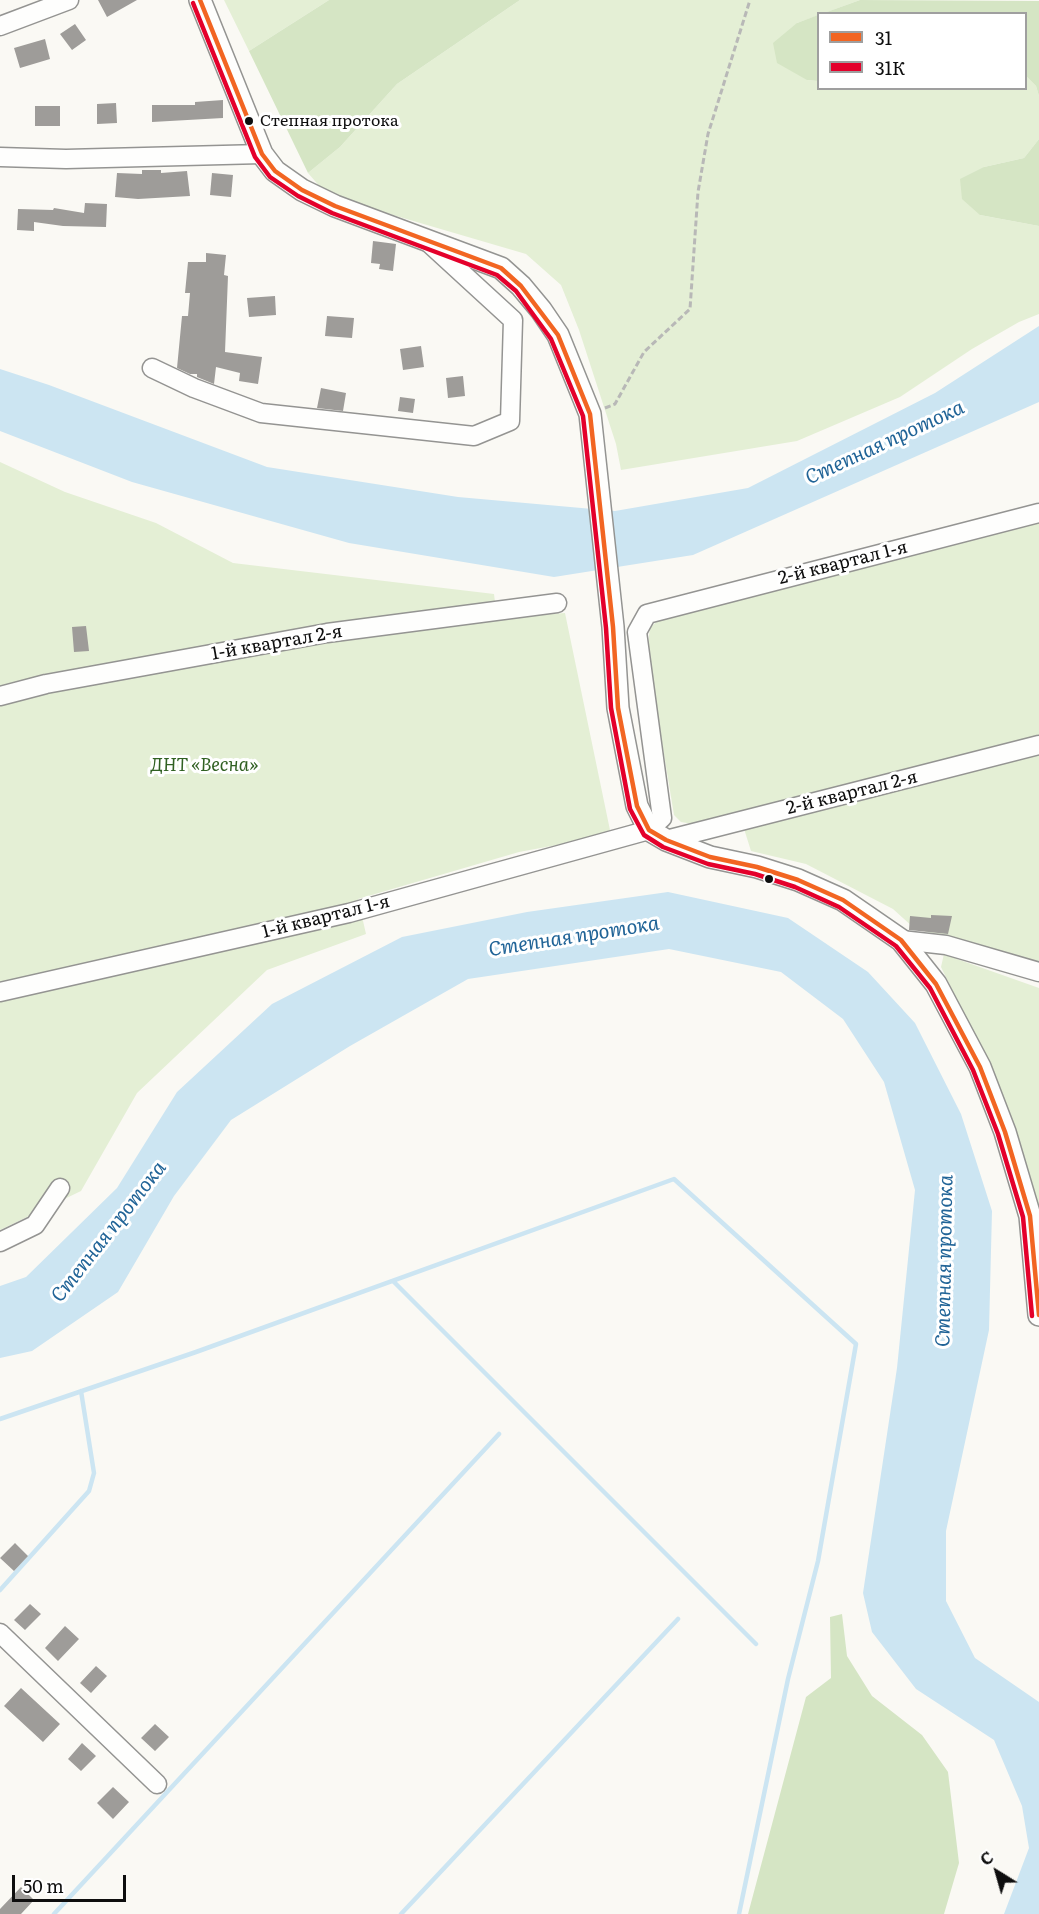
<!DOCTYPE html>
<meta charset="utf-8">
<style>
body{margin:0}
#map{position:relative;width:1039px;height:1914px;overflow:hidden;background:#faf9f4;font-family:Literata,serif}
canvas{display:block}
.legend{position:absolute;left:817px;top:12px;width:210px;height:78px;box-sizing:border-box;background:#fff;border:2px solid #9f9f9f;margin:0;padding:8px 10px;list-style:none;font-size:18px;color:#0e0e0e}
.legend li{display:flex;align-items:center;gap:12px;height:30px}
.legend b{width:30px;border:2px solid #9f9f9f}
.north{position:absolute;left:967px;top:1842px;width:60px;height:60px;-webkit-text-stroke:4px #fff;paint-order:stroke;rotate:323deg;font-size:16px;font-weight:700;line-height:24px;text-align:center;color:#0e0e0e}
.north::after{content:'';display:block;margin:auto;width:21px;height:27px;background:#0e0e0e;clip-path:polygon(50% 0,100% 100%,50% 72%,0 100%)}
.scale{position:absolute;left:12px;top:1875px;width:114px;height:27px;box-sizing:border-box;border:3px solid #0e0e0e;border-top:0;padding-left:8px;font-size:18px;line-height:21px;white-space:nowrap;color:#0e0e0e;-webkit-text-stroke:4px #fff;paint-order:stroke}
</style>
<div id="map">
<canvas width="1039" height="1914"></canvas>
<ul class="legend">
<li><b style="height:8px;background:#f26522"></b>31</li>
<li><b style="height:8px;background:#e4002b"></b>31К</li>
</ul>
<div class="north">С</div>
<div class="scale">50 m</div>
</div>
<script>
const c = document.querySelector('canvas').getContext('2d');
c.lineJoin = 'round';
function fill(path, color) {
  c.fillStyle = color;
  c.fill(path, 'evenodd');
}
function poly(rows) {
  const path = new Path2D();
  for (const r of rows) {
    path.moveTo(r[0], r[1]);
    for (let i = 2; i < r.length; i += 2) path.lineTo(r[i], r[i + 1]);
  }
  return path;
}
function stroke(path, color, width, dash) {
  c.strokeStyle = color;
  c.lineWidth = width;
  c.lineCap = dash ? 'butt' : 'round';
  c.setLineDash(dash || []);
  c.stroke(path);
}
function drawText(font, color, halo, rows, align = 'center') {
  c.font = font + ' Literata,serif';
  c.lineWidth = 6;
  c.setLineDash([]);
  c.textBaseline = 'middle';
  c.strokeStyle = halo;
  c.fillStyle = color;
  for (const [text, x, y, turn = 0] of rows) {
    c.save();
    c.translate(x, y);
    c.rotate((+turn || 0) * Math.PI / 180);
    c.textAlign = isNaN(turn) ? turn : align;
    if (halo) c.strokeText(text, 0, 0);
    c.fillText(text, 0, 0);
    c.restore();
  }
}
const green = poly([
 [224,0,329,0,249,51],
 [520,0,860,0,797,23,807,80,818,81,818,88,1026,88,1026,76,1036,86,1039,96,1039,139,1024,158,984,167,980,215,1039,226,1039,314,1019,322,972,349,900,397,797,441,621,470,616,444,579,330,561,285,526,254,328,196,308,173,340,147,397,84],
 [0,462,65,492,156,523,233,563,494,594,497,618,565,613,611,835,519,852,358,899,366,934,267,970,137,1093,81,1191,0,1230],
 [1039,521,1039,967,914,928,893,909,806,864,751,851,740,816,705,826,681,822,674,815,647,651,650,628,659,619],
 [946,945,957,959,1039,988,1039,1206,992,1072,941,967]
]);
const forest = poly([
 [329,0,520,0,397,84,340,147,308,173,249,51],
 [860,0,1039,1,1039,96,1036,86,1026,76,1026,14,824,13],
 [818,15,818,81,807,80,777,63,773,43,797,23],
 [1039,139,1039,226,980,215,962,199,960,179,984,167,1024,158],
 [842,1614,847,1656,872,1696,922,1735,948,1772,959,1863,944,1914,748,1914,806,1697,831,1678,830,1617]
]);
const water = poly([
 [1039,326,1039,402,693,555,554,577,349,543,132,482,0,431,0,369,49,385,267,467,458,497,615,511,748,488,935,393],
 [668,892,788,918,868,972,915,1023,961,1114,992,1211,989,1330,946,1531,946,1601,975,1658,1039,1702,1039,1914,1004,1914,1029,1848,1022,1806,994,1740,916,1689,872,1632,863,1593,897,1368,915,1190,884,1082,843,1019,781,972,669,949,468,979,350,1046,231,1120,174,1196,118,1292,32,1351,0,1358,0,1286,26,1277,117,1188,177,1092,272,1004,402,937,527,912]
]);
const stream = poly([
 [393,1281,756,1644],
 [0,1419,196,1352,674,1179,856,1344,818,1561,788,1679,739,1914],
 [0,1590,89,1491,94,1473,81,1391],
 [54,1914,499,1434],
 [401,1914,678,1619]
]);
const building = poly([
 [98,0,137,0,107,17],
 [75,24,86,40,72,50,60,34],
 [45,39,50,59,20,68,14,48],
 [223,100,223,118,152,122,152,105,195,105,195,102],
 [116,103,117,123,97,124,97,104],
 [35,106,60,106,60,126,35,126],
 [142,170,161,170,161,173,187,171,190,196,138,199,115,197,117,173,142,174],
 [212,173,233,175,231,197,210,195],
 [85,203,107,204,106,227,63,226,34,222,34,231,17,230,18,209,53,210,54,208,84,213],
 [373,241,396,244,393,271,379,269,380,264,371,263],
 [206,253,226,255,224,275,228,276,225,352,262,357,258,384,239,381,240,373,216,367,214,384,197,377,197,374,190,374,177,368,182,316,188,316,190,293,185,293,188,262,206,262],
 [275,296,276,315,249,317,247,298],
 [327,316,354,318,352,338,325,336],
 [421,346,424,367,403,370,400,349],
 [463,376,465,396,448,398,446,378],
 [321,388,346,393,343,411,317,408],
 [400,397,415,399,413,413,398,411],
 [86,626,89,651,74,652,72,627],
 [931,915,952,916,948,934,909,930,910,916,931,918],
 [15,1543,28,1556,14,1571,0,1558],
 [30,1604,41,1614,25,1630,14,1620],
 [65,1626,79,1639,58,1661,45,1648],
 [96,1666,107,1676,91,1693,80,1683],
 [21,1688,60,1724,43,1742,4,1706],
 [155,1724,169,1737,155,1751,141,1738],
 [82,1743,96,1756,81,1771,68,1759],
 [113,1787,129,1802,113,1819,97,1803],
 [21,1887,34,1900,21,1914,0,1914,0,1909]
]);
const path = poly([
 [605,408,615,404,644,352,690,309,698,192,708,134,750,0]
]);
const minor = poly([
 [0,26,69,0],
 [0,157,66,159,262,154],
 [152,368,194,388,261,413,474,436,510,421,513,320,428,242],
 [0,696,46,684,327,633,557,603],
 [666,840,1039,745],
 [901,940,946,945,1039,972],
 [0,992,349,913,649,830,662,818,637,632,647,614,1039,513],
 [0,1242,35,1225,60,1188],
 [0,1633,157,1784]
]);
const tertiary = poly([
 [200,0,262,154,275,171,302,190,335,206,501,268,521,286,541,310,558,335,590,414,613,627,618,708,637,806,649,830,666,840,710,857,757,867,798,880,843,900,901,940,936,984,980,1067,1005,1132,1030,1216,1039,1315]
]);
const bus1 = poly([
 [200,0,262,154,275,171,302,190,335,206,501,268,521,286,558,335,590,414,613,627,618,708,637,806,649,830,666,840,710,857,757,867,798,880,843,900,901,940,936,984,980,1067,1005,1132,1030,1216,1039,1315]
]);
const bus2 = poly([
 [193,3,255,157,270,177,298,196,332,213,497,275,516,291,551,339,583,416,606,628,611,708,630,809,644,835,663,847,708,864,755,874,795,887,839,907,896,946,930,988,973,1070,998,1134,1023,1217,1032,1316]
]);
const markers = [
 [249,121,5,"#0e0e0e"],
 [769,879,5,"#0e0e0e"]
];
const busNames = [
 ["Степная протока",260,121]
];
const streetNames = [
 ["2-й квартал 1-я",843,563,-14],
 ["1-й квартал 2-я",277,643,-10],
 ["2-й квартал 2-я",852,793,-14],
 ["1-й квартал 1-я",326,917,-14]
];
const parkNames = [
 ["ДНТ «Весна»",204,766]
];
const waterNames = [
 ["Степная протока",885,443,-25],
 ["Степная протока",574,937,-9],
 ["Степная протока",109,1232,-52],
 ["Степная протока",945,1261,-89]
];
fill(green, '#e4efd5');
fill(forest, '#d5e5c4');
fill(water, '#cce5f2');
stroke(stream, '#cce5f2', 4.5);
fill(building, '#9e9c99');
stroke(minor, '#949492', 21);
stroke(tertiary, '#949492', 24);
stroke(path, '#b8b8b7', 3, [6, 3]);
stroke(minor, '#fefefd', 18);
stroke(tertiary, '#fefefd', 21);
stroke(bus1, '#f26522', 4.5);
stroke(bus2, '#e4002b', 4.5);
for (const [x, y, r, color] of markers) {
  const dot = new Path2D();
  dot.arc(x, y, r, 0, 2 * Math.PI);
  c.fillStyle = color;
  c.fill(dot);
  stroke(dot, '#fff', 2);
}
drawText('16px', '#0e0e0e', '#fff', busNames, 'left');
drawText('18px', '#0e0e0e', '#fff', streetNames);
drawText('italic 18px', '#316123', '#fff', parkNames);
drawText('italic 20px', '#216497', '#fff', waterNames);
</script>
